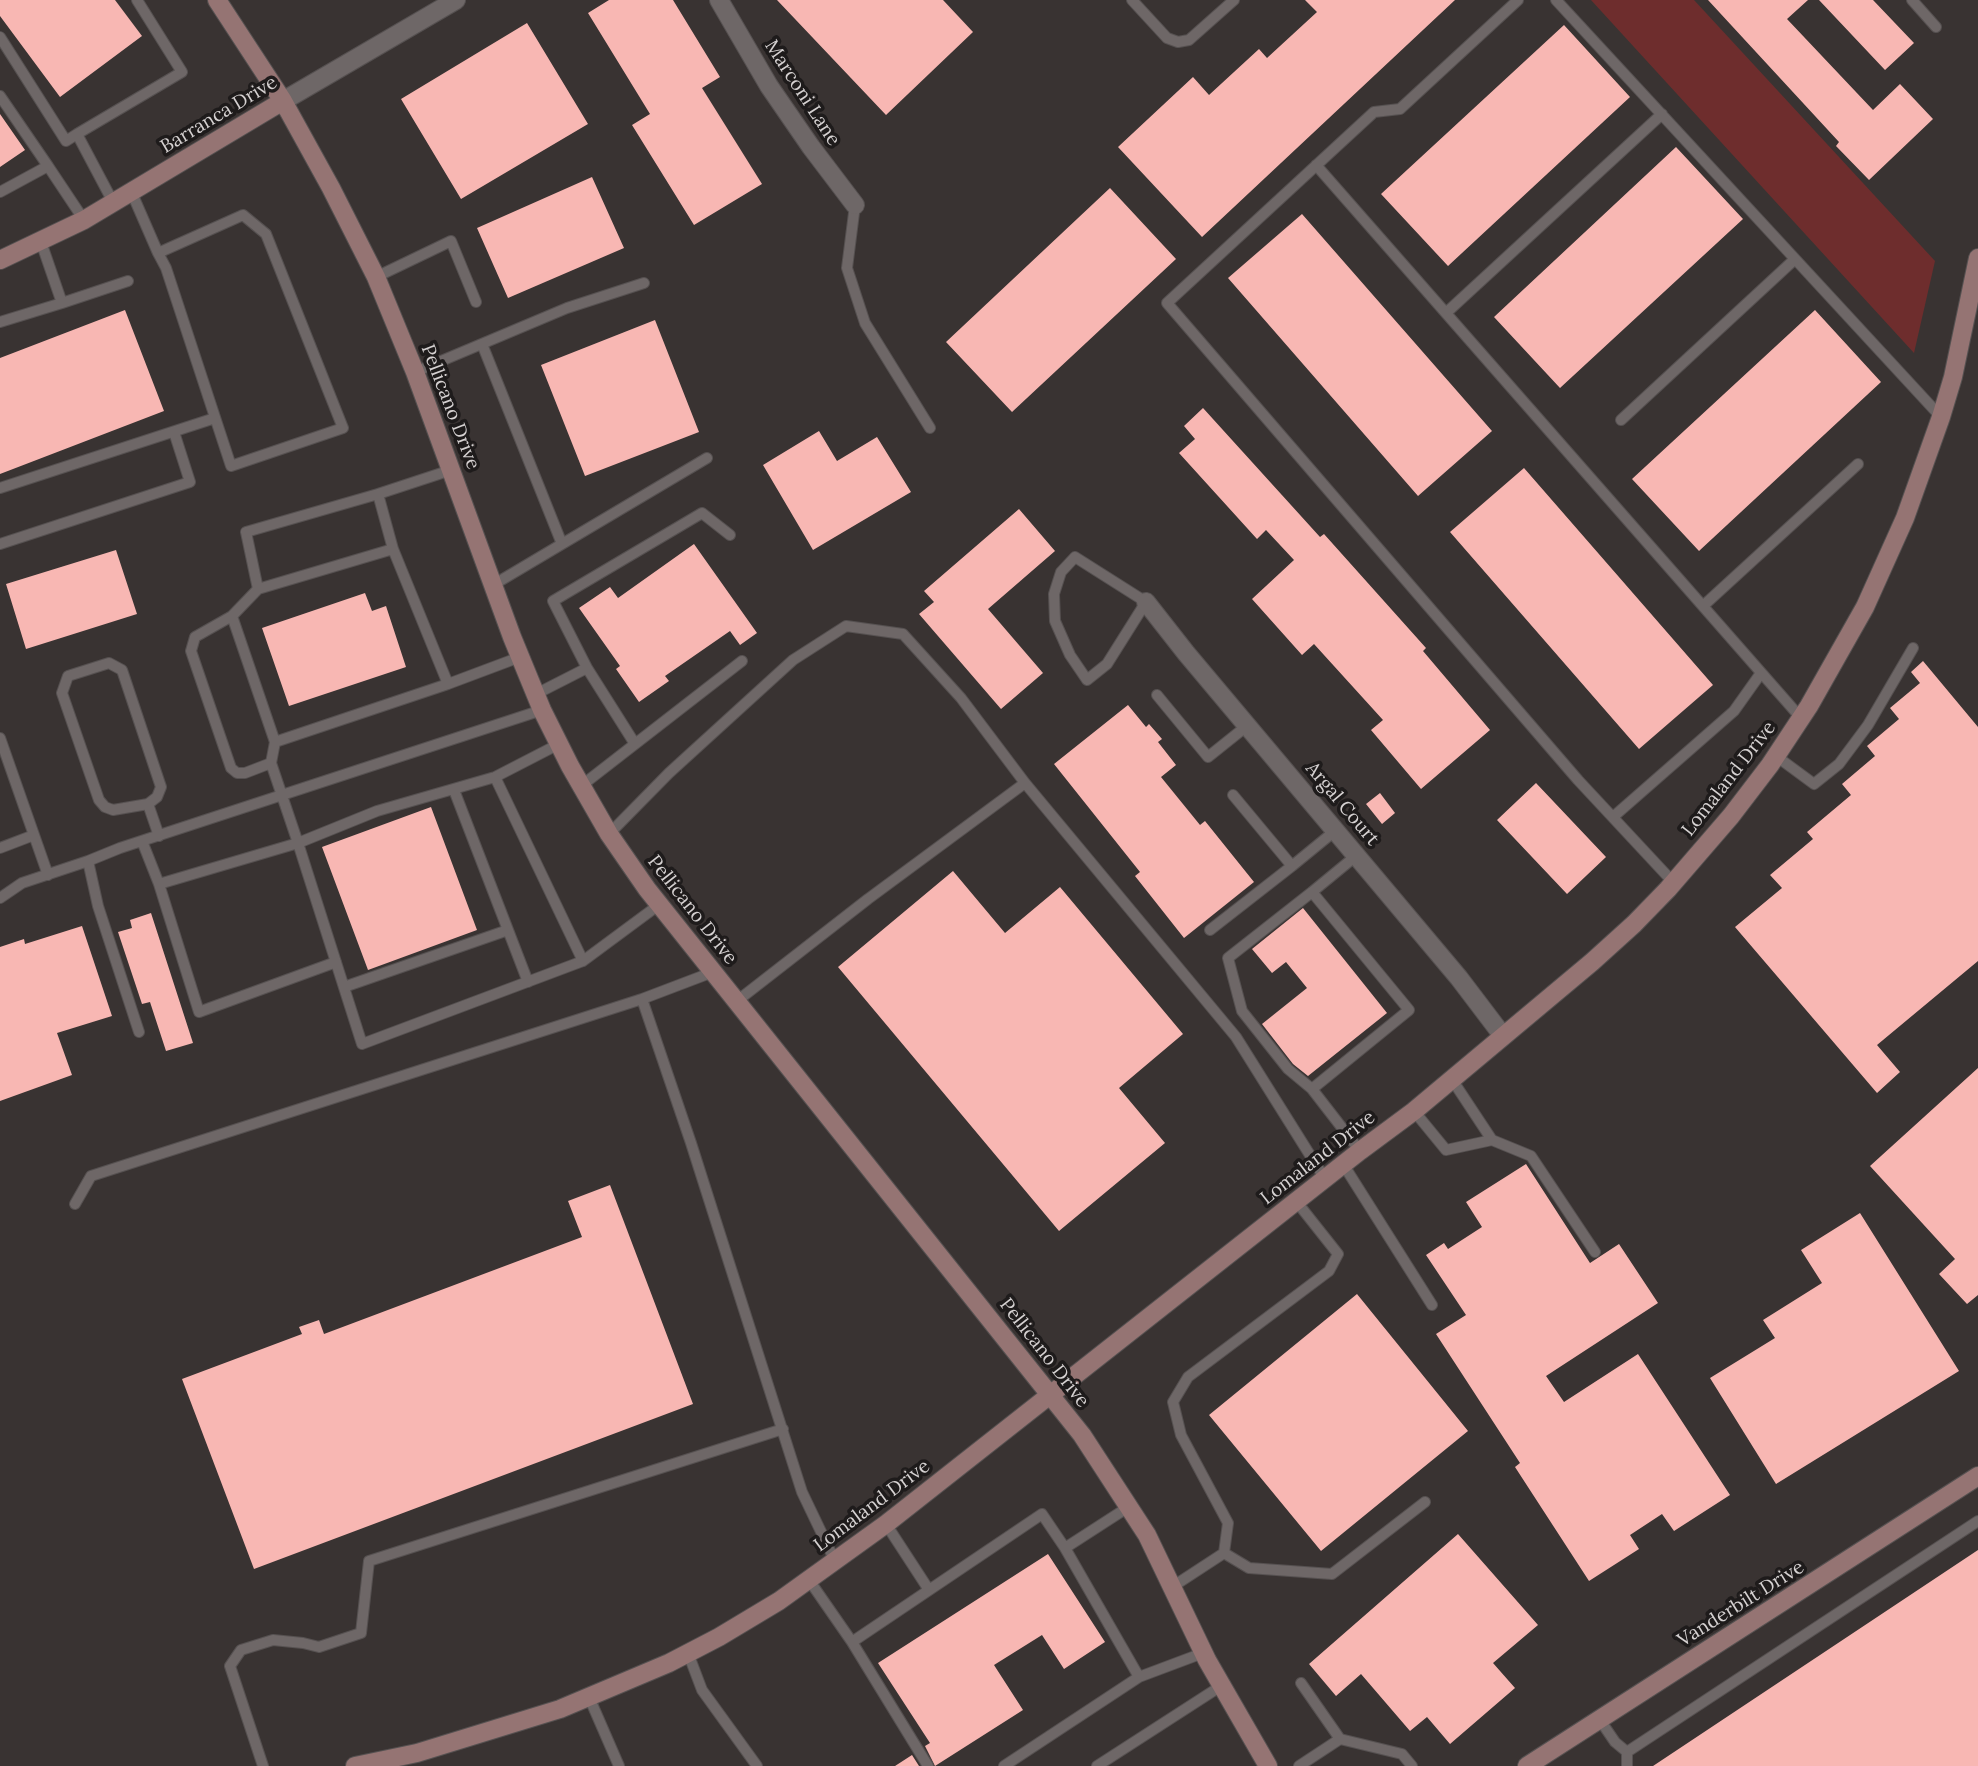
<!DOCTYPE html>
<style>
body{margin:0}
canvas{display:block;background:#393332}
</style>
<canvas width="1978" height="1766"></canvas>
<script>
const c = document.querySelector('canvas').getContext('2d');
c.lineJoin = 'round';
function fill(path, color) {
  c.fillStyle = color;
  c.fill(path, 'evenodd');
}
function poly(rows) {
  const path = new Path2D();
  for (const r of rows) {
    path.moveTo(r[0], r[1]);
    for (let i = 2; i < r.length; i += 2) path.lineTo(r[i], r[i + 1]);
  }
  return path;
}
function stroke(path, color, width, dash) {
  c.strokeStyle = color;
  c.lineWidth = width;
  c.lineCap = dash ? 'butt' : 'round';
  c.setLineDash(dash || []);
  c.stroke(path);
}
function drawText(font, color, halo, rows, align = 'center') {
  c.font = font + ' Lora,serif';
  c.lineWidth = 7;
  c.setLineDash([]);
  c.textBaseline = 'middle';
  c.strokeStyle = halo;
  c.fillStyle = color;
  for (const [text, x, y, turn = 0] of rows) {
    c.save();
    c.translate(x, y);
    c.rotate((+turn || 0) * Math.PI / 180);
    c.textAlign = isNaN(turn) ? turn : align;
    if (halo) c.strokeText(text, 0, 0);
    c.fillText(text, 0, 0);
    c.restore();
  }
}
const green = poly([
 [1591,0,1694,0,1935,261,1914,353]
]);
const building = poly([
 [0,0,115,0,142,36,60,97,0,16],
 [609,0,673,0,720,77,702,88,762,184,694,225,632,125,650,114,588,13],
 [777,0,943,0,973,32,886,115],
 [1305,0,1455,0,1202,237,1118,147,1193,77,1209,95,1259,49,1267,58,1317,12],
 [1708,0,1808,0,1787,19,1873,110,1900,84,1933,119,1869,180,1836,146,1839,142],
 [1819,0,1873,0,1914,43,1885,70],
 [527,23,588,124,461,199,401,99],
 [1564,25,1630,97,1448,266,1381,194],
 [0,114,25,150,0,167],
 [1676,147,1743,219,1560,388,1494,317],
 [592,177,624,248,508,298,477,228],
 [1110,188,1176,259,1012,412,946,342],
 [1302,214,1492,431,1418,496,1228,278],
 [125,310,164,411,0,474,0,358],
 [1815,310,1881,382,1699,551,1632,479],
 [655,320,699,432,585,476,541,365],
 [1203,408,1320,537,1324,534,1426,648,1423,651,1490,730,1421,789,1371,730,1383,720,1314,644,1302,655,1252,599,1294,560,1266,530,1257,539,1179,453,1195,439,1184,426],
 [819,431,837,461,877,437,911,492,813,550,763,465],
 [1524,468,1713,685,1639,749,1450,532],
 [1019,509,1055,551,988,609,1043,673,1001,709,919,614,934,602,924,591],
 [694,544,757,633,740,645,730,631,665,676,669,681,639,702,616,669,620,666,579,608,610,587,618,598],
 [116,550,137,614,26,649,6,584],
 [365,593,372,611,386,606,406,667,289,706,262,628],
 [1923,661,1978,727,1978,961,1877,1045,1900,1072,1877,1093,1735,927,1782,888,1770,875,1813,839,1807,832,1851,795,1842,784,1875,756,1867,746,1899,719,1890,708,1920,683,1911,672],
 [1128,705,1146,727,1149,724,1162,739,1158,742,1176,765,1161,777,1200,825,1205,821,1254,882,1184,938,1135,876,1140,872,1054,764],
 [1536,783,1606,857,1567,894,1497,820],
 [1380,793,1395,813,1382,824,1366,804],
 [431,807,477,930,368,970,322,847],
 [953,871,1005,933,1060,887,1183,1034,1119,1088,1165,1143,1059,1231,838,967],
 [1303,908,1387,1013,1308,1076,1293,1064,1262,1024,1307,988,1286,962,1272,973,1252,949],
 [151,913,193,1043,166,1051,150,1002,142,1004,118,932,132,928,130,920],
 [82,926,112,1016,57,1033,72,1075,0,1101,0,947,24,939,25,944],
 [1978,1068,1978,1295,1967,1304,1939,1274,1955,1259,1870,1166],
 [1526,1164,1590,1263,1619,1244,1658,1303,1546,1376,1564,1402,1638,1354,1730,1495,1674,1531,1662,1514,1630,1535,1639,1549,1589,1581,1515,1467,1520,1463,1436,1334,1466,1315,1426,1255,1444,1243,1448,1249,1482,1227,1466,1202],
 [610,1185,693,1404,254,1569,182,1379,302,1334,299,1327,319,1320,324,1334,582,1237,568,1201],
 [1860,1213,1959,1371,1776,1484,1710,1378,1775,1338,1763,1320,1822,1283,1801,1250],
 [1357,1294,1468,1431,1321,1551,1209,1415],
 [1458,1534,1538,1625,1493,1663,1515,1688,1450,1744,1427,1717,1410,1731,1361,1674,1336,1696,1309,1664],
 [1978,1550,1978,1766,1653,1766],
 [1048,1554,1105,1642,1064,1669,1042,1635,994,1665,1023,1710,935,1766,925,1746,930,1743,878,1663],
 [912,1755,919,1766,895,1766]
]);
const lane = poly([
 [1132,0,1167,38,1178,42,1189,40,1234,0],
 [1518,0,1400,109,1374,112,1167,303,1578,780,1673,882],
 [1556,0,1941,417],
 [1912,0,1936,27],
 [0,37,66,141,77,134],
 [0,96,48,166],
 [1316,165,1801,718],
 [131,191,158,253,166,268,231,466,343,428,266,234,243,215,158,253],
 [0,192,48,166,84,220],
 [113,202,77,134,182,72,137,0],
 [855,205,847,268,865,323,930,428],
 [376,277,451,241,476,302],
 [62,303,128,281],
 [1446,313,1662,114],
 [0,322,62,303,41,242],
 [482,344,562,544,493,585],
 [415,372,567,308,644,283],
 [1621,420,1795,259],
 [0,488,215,418],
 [0,544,190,482,174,432],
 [562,544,707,458],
 [393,549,378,494,451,470],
 [1075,557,1146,602,1107,664,1087,680,1070,655,1055,621,1054,594,1061,572,1075,557],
 [258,589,246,532,378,494],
 [1703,606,1858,464],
 [232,616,195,637,191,651,231,768,237,773,245,773,271,763],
 [587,668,635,744],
 [448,684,393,549,258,589,232,616,275,742,448,684,520,657],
 [536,694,587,668,553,601,702,513,730,535],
 [1157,695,1208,757,1248,725],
 [0,738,48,875],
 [275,742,271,763,298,843,159,884,199,1012,336,962],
 [559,744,495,777,377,811,298,843,362,1044,583,961,660,904],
 [1776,756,1814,784,1839,764,1868,725,1913,648],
 [495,777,583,961],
 [581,786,742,661],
 [148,804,113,810,105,807,99,800,62,693,68,676,109,663,122,670,161,787,157,797,148,804,159,836],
 [1613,817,1734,711,1761,673],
 [609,834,669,773,793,660,846,626,903,634,961,698,1025,783],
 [142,841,159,884],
 [0,848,34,835],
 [1357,855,1312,892,1409,1010,1312,1089,1360,1151],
 [1292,866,1336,830],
 [0,898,22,883,88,861],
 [508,930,528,982],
 [1210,930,1292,866,1233,795],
 [344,987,508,930,454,790],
 [642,999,691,1143,802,1492,835,1561],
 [737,1001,868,899,1025,783,1236,1037,1325,1179],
 [139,1032,98,906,88,861,120,848,542,710],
 [1451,1078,1492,1140,1531,1156,1595,1252],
 [1312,1089,1288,1069,1242,1011,1228,958,1312,892],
 [1414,1111,1446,1150,1492,1140],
 [1343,1164,1432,1305],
 [75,1204,91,1176,642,999,713,972],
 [1130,1506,1065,1548,1139,1677,1203,1653],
 [886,1524,929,1590],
 [1224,1553,1249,1568,1332,1574,1425,1502],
 [809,1580,852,1642,1042,1514,1065,1548],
 [1172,1587,1224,1553,1228,1523,1181,1435,1173,1402,1188,1377,1329,1271,1338,1254,1296,1201],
 [852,1642,928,1766],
 [688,1653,702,1690,757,1766],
 [1301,1683,1340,1739,1402,1754,1412,1766],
 [589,1697,619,1766],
 [1600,1720,1615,1742,1627,1752],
 [1627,1752,1978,1521],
 [263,1766,230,1666,241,1650,273,1640,303,1643,319,1647,361,1633,369,1561,783,1429],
 [1004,1766,1139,1677],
 [1097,1766,1221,1686],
 [1299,1766,1340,1739],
 [1627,1766,1627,1752]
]);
const street = poly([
 [719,0,769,86,811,147,855,205],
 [283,101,456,0],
 [1146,602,1186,653,1459,978,1503,1036]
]);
const secondary = poly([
 [217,0,283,101,331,188,376,277,415,372,512,637,542,710,570,766,609,834,647,889,1082,1435,1147,1535,1207,1660,1268,1766],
 [0,260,84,220,283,101],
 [355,1766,417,1753,560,1709,669,1663,719,1637,779,1601,886,1524,1360,1151,1414,1111,1592,962,1634,924,1668,889,1731,816,1770,765,1809,706,1865,607,1905,518,1941,417,1953,377,1978,258],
 [1527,1766,1978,1476]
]);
const streetNames = [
 ["Marconi Lane",802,93,57],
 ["Barranca Drive",219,115,-31],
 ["Pellicano Drive",450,407,69],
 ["Lomaland Drive",1729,779,-52],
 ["Argal Court",1342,804,50],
 ["Pellicano Drive",692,910,52],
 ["Lomaland Drive",1318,1158,-38],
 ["Pellicano Drive",1044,1353,52],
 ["Lomaland Drive",872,1506,-37],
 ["Vanderbilt Drive",1741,1604,-32]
];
fill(green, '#6e2d2d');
fill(building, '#f8b7b3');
stroke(lane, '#565151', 12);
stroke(street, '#565151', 20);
stroke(secondary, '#565151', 20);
stroke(lane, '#6e6767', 10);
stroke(street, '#6e6767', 18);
stroke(secondary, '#957473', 18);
drawText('19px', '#d5d1d1', '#1e1b1b', streetNames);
</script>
